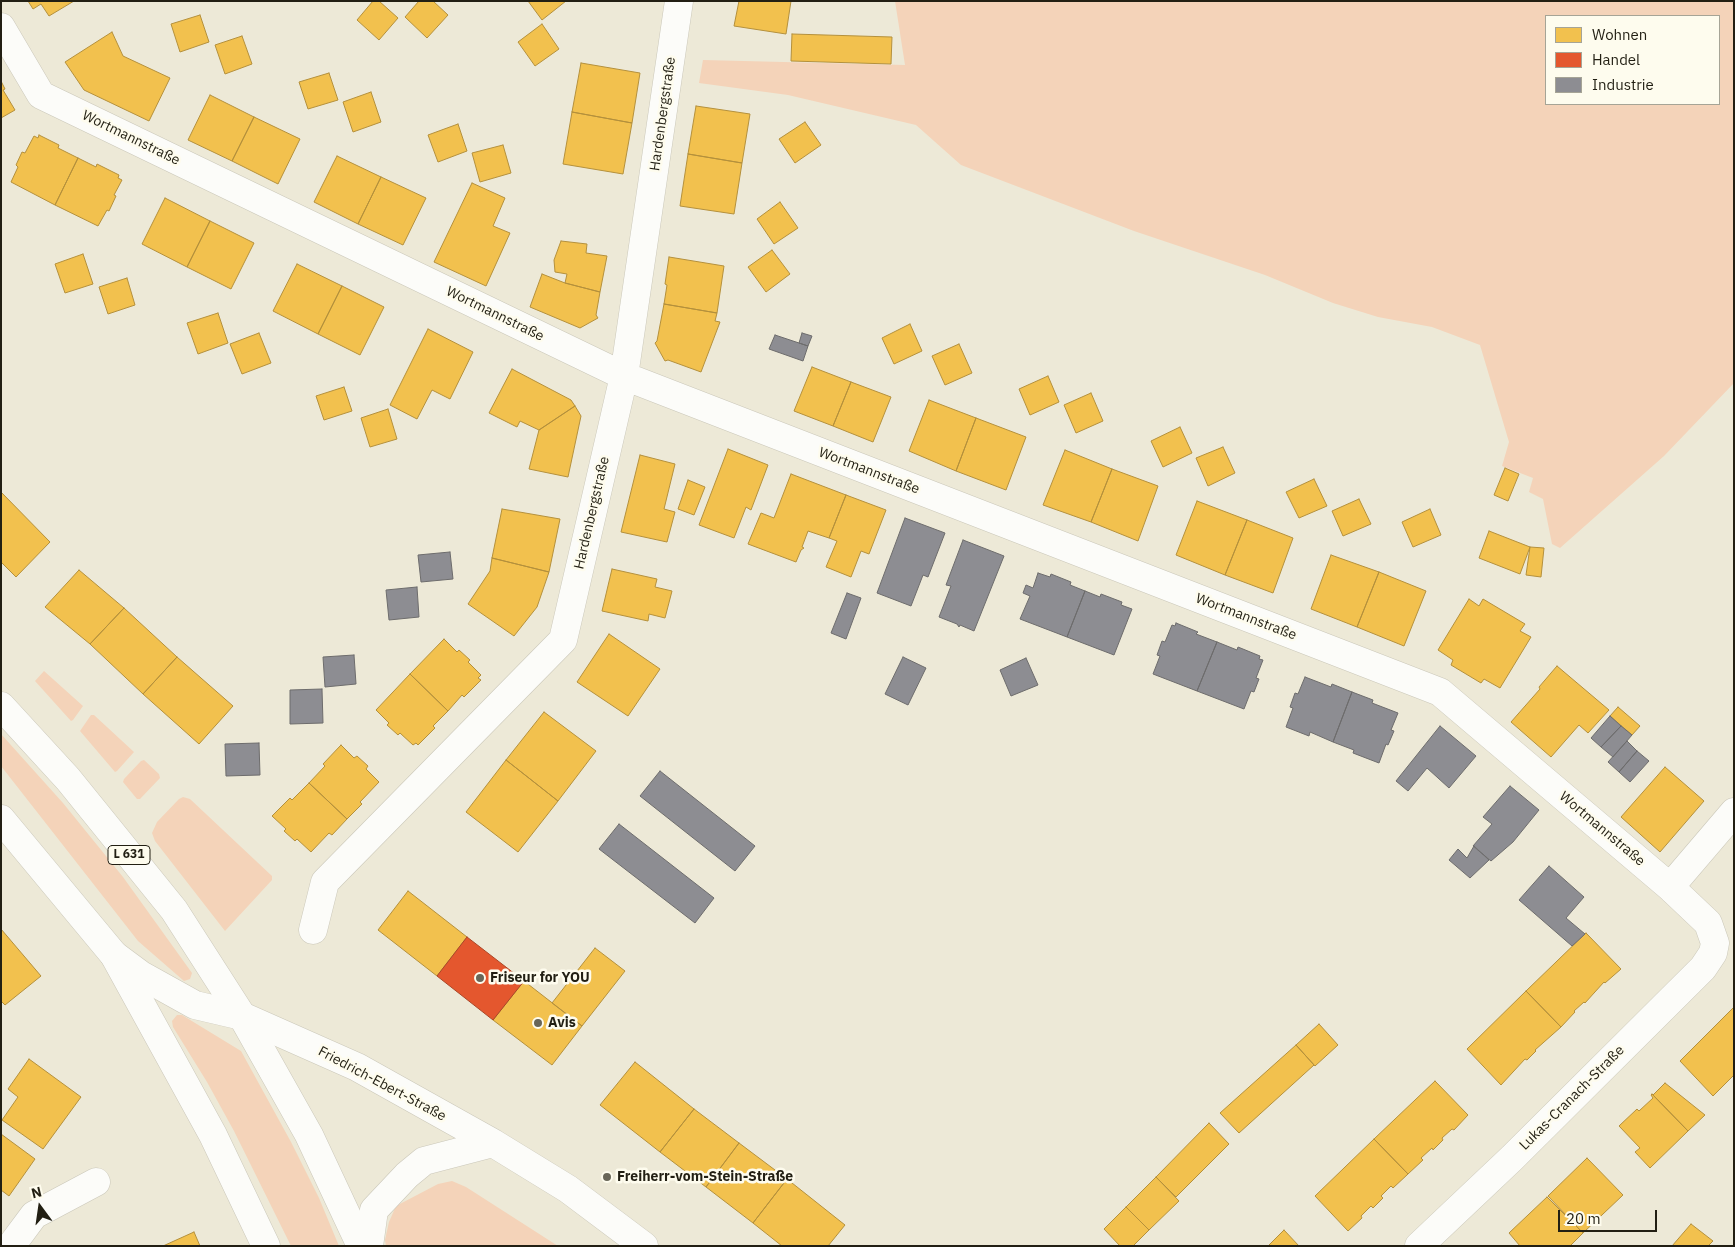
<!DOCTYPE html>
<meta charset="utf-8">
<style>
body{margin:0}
#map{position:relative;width:1735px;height:1247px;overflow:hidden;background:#ede9d7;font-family:"IBM Plex Sans",sans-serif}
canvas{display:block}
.frame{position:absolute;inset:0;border:2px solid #221f13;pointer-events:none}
.legend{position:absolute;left:1545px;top:15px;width:175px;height:90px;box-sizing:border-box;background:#fefcee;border:1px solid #a6a496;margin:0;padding:6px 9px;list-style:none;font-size:15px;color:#221f13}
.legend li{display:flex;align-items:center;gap:10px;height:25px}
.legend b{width:25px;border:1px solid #a6a496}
.north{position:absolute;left:15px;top:1182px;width:50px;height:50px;-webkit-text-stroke:4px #fefcee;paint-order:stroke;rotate:346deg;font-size:14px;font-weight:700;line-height:20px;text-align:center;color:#221f13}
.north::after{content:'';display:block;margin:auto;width:18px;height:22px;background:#221f13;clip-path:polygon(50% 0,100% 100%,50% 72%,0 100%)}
.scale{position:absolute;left:1558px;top:1210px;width:99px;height:22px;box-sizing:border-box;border:2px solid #221f13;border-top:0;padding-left:6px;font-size:15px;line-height:18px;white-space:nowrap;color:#221f13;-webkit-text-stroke:4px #fefcee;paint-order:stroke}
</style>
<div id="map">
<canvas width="1735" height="1247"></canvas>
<div class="frame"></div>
<ul class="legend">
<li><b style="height:14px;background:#f2c14e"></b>Wohnen</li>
<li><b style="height:14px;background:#e4572e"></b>Handel</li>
<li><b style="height:14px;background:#8d8d92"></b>Industrie</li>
</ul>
<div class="north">N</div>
<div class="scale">20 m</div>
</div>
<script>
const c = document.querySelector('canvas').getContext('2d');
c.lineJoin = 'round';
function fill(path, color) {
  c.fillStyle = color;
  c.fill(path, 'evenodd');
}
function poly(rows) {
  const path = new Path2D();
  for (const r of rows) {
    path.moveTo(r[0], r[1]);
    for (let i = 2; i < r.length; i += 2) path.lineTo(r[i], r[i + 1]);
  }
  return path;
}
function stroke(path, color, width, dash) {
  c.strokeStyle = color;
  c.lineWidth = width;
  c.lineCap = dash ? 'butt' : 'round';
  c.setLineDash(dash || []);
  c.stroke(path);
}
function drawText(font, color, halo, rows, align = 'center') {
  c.font = font + ' "IBM Plex Sans",sans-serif';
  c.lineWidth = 5;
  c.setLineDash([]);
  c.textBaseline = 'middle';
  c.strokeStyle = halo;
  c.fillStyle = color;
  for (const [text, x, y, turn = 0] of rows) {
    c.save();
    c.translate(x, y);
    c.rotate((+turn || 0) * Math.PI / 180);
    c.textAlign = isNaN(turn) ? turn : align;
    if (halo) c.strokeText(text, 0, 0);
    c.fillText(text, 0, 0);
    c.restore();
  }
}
const green = poly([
 [895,1,1734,1,1734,383,1664,456,1560,548,1552,544,1543,499,1529,492,1533,478,1502,466,1509,442,1480,345,1432,327,1378,317,1333,303,1265,275,1134,231,961,165,916,125,788,95,699,83,703,60,905,65],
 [1546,16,1719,16,1719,104,1546,104],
 [44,671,83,706,73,720,71,721,35,681],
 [91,715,94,715,134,752,117,771,115,772,80,731],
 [1,734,63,803,123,877,192,973,190,979,184,981,138,941,1,766],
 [144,760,159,774,160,778,140,799,137,799,123,782,124,779,141,761],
 [183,797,190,799,272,876,272,880,225,931,155,841,152,833,157,822,179,799],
 [177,1015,182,1015,241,1051,291,1142,319,1198,339,1246,291,1246,234,1131,207,1082,173,1027,172,1021],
 [452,1181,466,1187,558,1246,386,1246,385,1240,389,1222,396,1206,438,1184]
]);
const homes = poly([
 [28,1,74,1,49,16,41,4,33,9,28,1],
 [373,1,379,1,398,18,379,40,357,20,373,1],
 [419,1,433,1,448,15,427,38,405,17,419,1],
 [528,1,566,1,542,20,528,1],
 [739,1,791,1,786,34,734,26,739,1],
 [200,15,209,42,180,52,171,24,200,15],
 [542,24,559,49,535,66,518,42,542,24],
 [112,32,123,56,170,78,149,121,84,90,65,62,112,32],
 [792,34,892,37,891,64,791,61,792,34],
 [242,36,252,64,225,74,215,45,242,36],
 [581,63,640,73,632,123,572,112,581,63],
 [329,73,338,100,308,109,299,82,329,73],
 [1,81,5,89,3,90,15,110,1,118,1,81],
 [371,92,381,122,353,132,343,102,371,92],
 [210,95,254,117,232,161,188,140,210,95],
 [696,106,750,114,742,163,688,154,696,106],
 [572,112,632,123,623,174,563,164,572,112],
 [254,117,300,139,278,184,232,161,254,117],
 [805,122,821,145,795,163,779,139,805,122],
 [458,124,467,151,438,162,428,135,458,124],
 [39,135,59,145,58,148,78,158,55,205,11,182,18,167,16,165,22,152,25,153,34,136,38,138,39,135],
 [503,145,511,173,480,182,472,153,503,145],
 [688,154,742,163,734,214,680,206,688,154],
 [337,156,381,177,358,224,314,202,337,156],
 [78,158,96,167,97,164,119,175,118,178,122,180,114,195,116,196,109,211,107,210,98,226,55,205,78,158],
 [381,177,426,198,403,245,358,224,381,177],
 [472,183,505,198,493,226,510,233,486,286,434,262,472,183],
 [165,198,210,221,187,267,142,244,165,198],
 [780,202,798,228,774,244,757,219,780,202],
 [210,221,254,243,231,289,187,267,210,221],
 [561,241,587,244,586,253,607,256,600,292,565,283,567,274,555,272,554,260,561,241],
 [772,250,790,274,766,292,748,267,772,250],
 [83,254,93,284,65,293,55,264,83,254],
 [669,257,724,266,717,313,664,304,667,285,665,284,669,257],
 [297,264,342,286,318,334,273,311,297,264],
 [542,274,565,283,600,292,596,315,598,318,580,328,530,307,542,274],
 [127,278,135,305,108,314,99,287,127,278],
 [342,286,384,307,360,355,318,334,342,286],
 [664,304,717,313,715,321,720,322,701,372,668,360,665,361,655,343,657,341,664,304],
 [218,313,228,343,198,354,187,323,218,313],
 [910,324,922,351,894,364,882,338,910,324],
 [428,329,473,352,450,399,432,390,417,419,390,405,428,329],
 [259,333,271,363,242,374,230,344,259,333],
 [959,344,972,373,945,385,932,356,959,344],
 [812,367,851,382,833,426,794,411,812,367],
 [512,369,571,400,575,406,539,430,520,421,517,427,489,413,512,369],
 [1048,376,1059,402,1030,415,1019,389,1048,376],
 [851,382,891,397,873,442,833,426,851,382],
 [344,387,352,411,324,420,316,396,344,387],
 [1091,393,1103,421,1076,433,1064,405,1091,393],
 [929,400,976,418,956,471,909,451,929,400],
 [575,406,581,416,568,477,529,469,539,430,575,406],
 [388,409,397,439,370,447,361,418,388,409],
 [976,418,1026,437,1006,490,956,471,976,418],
 [1180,427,1192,453,1163,467,1151,441,1180,427],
 [1223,447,1235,473,1208,486,1196,458,1223,447],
 [728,449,768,465,751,510,746,507,734,538,699,525,728,449],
 [1065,450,1112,469,1091,522,1043,505,1065,450],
 [640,455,675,464,664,509,675,512,667,542,621,532,640,455],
 [1505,468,1519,474,1508,501,1494,495,1505,468],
 [1112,469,1158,486,1138,541,1091,522,1112,469],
 [791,474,846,495,829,538,808,531,802,547,804,548,801,550,796,562,748,544,761,513,774,518,791,474],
 [1314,479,1327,506,1299,518,1286,492,1314,479],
 [688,480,705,487,694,515,678,509,688,480],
 [1,492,50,542,16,577,1,562,1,492],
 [846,495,886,510,869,554,861,551,851,577,826,567,837,541,829,538,846,495],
 [1359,499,1371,524,1343,536,1332,511,1359,499],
 [1197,501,1247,520,1225,575,1176,555,1197,501],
 [502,509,560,519,549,572,492,558,502,509],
 [1430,509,1441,535,1413,547,1402,522,1430,509],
 [1247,520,1293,538,1273,593,1225,575,1247,520],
 [1489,531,1530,547,1520,574,1479,558,1489,531],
 [1530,547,1544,548,1541,577,1526,575,1530,547],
 [1331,555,1379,572,1357,627,1311,609,1331,555],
 [492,558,549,572,537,607,514,636,468,604,490,571,492,558],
 [612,569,657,579,655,587,672,591,665,618,649,614,648,621,602,611,612,569],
 [79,570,124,608,90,644,45,607,79,570],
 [1379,572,1426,591,1404,646,1357,627,1379,572],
 [1469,599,1479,606,1483,599,1525,624,1520,631,1531,637,1500,688,1484,679,1481,683,1451,665,1453,660,1438,650,1469,599],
 [124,608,177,657,143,694,90,644,124,608],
 [609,634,660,669,628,716,577,682,609,634],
 [444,639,457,652,459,650,470,660,468,662,481,675,478,678,481,680,464,697,462,695,448,711,410,674,444,639],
 [177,657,233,706,199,744,143,694,177,657],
 [1557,666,1609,710,1588,733,1579,725,1551,757,1511,722,1540,689,1539,687,1557,666],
 [410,674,448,711,433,726,435,728,418,745,416,743,413,745,400,733,398,735,387,725,389,723,376,710,410,674],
 [1618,707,1640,726,1632,735,1610,716,1618,707],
 [544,712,596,751,558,801,506,760,544,712],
 [341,745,354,758,357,756,368,766,366,769,379,782,360,802,362,804,347,819,309,783,325,766,323,764,341,745],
 [506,760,558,801,518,852,466,812,506,760],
 [1665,767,1704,801,1660,852,1621,817,1665,767],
 [309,783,347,819,332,835,329,833,311,852,297,839,295,841,284,831,286,829,272,816,290,798,292,800,309,783],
 [408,891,467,937,437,976,378,930,408,891],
 [1,929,41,976,5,1005,1,1001,1,929],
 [1586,933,1621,969,1605,983,1604,982,1585,1003,1584,1002,1574,1011,1575,1012,1561,1027,1526,991,1586,933],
 [595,948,625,971,582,1026,552,1003,595,948],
 [524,981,582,1026,552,1065,493,1020,524,981],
 [1526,991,1561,1027,1535,1050,1536,1051,1527,1060,1525,1059,1501,1085,1467,1049,1526,991],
 [1734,1007,1734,1075,1713,1096,1680,1061,1734,1007],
 [1319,1024,1338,1045,1315,1066,1296,1045,1319,1024],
 [1296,1045,1314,1065,1239,1133,1220,1113,1296,1045],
 [29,1059,81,1097,43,1149,2,1120,18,1097,8,1089,29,1059],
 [635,1062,694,1109,660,1152,600,1105,635,1062],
 [1435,1081,1468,1115,1454,1130,1452,1129,1442,1138,1443,1140,1433,1150,1432,1148,1421,1158,1423,1160,1408,1174,1374,1139,1435,1081],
 [1665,1083,1705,1115,1688,1131,1653,1095,1665,1083],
 [1652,1094,1688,1131,1650,1168,1635,1152,1640,1148,1619,1126,1637,1109,1639,1111,1653,1098,1651,1095,1652,1094],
 [694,1109,739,1143,706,1187,660,1152,694,1109],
 [1209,1123,1229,1144,1176,1197,1156,1177,1209,1123],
 [1,1134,35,1159,9,1196,1,1190,1,1134],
 [1374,1139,1408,1174,1393,1188,1391,1186,1381,1196,1383,1198,1373,1208,1371,1206,1361,1216,1362,1218,1348,1231,1315,1196,1374,1139],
 [739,1143,787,1179,753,1223,706,1187,739,1143],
 [1587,1158,1623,1195,1583,1233,1548,1196,1587,1158],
 [1156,1177,1179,1201,1149,1230,1126,1207,1156,1177],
 [787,1179,845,1225,828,1246,782,1246,753,1223,787,1179],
 [1547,1197,1583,1233,1570,1246,1520,1246,1509,1233,1547,1197],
 [1126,1207,1149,1230,1133,1246,1120,1246,1104,1229,1126,1207],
 [1691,1224,1713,1241,1708,1246,1672,1246,1691,1224],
 [1284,1230,1299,1246,1268,1246,1284,1230],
 [194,1232,200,1246,163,1246,194,1232]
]);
const shops = poly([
 [467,937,524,981,493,1020,437,976,467,937]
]);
const industry = poly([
 [802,333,812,336,808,346,799,343,802,333],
 [775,335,808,346,803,361,769,349,775,335],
 [905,518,945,533,928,577,923,575,911,606,877,593,905,518],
 [963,540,1004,556,974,631,960,625,959,627,957,624,939,617,951,586,946,585,963,540],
 [450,552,453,579,421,582,418,555,450,552],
 [1038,573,1050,577,1051,574,1071,582,1070,585,1085,591,1067,637,1020,619,1030,596,1023,593,1026,585,1033,588,1038,573],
 [417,587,419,617,389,620,386,590,417,587],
 [1085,591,1100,597,1101,594,1122,602,1121,605,1132,609,1114,655,1067,637,1085,591],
 [847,593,861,598,846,639,831,633,847,593],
 [1176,623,1198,632,1196,634,1217,642,1197,691,1153,674,1160,656,1157,655,1162,641,1165,642,1172,625,1175,626,1176,623],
 [1217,642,1237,650,1238,647,1260,656,1259,659,1263,660,1256,678,1259,679,1254,692,1251,691,1244,709,1197,691,1217,642],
 [354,655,356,684,325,687,323,657,354,655],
 [903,657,926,668,908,705,885,694,903,657],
 [1026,658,1038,685,1011,696,1000,670,1026,658],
 [1305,677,1331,687,1332,684,1352,692,1333,742,1310,732,1309,736,1286,727,1293,708,1290,707,1295,693,1298,694,1305,677],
 [322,689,323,723,290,724,290,690,322,689],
 [1352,692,1373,700,1372,703,1398,713,1391,730,1394,731,1388,745,1386,744,1379,763,1353,753,1354,750,1333,742,1352,692],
 [1610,716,1621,726,1601,747,1591,738,1610,716],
 [1440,726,1476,756,1449,788,1427,768,1408,791,1396,781,1440,726],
 [1621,726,1632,735,1613,757,1601,747,1621,726],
 [1627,741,1637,751,1619,772,1608,762,1627,741],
 [259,743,260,775,226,776,225,744,259,743],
 [1637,751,1649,761,1630,782,1619,772,1637,751],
 [660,771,755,846,735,871,640,796,660,771],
 [1510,786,1539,810,1513,842,1491,861,1473,846,1492,824,1483,817,1510,786],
 [619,824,714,898,695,923,599,849,619,824],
 [1474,846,1489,860,1470,878,1449,860,1458,849,1467,858,1474,846],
 [1549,866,1584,897,1566,918,1585,934,1572,946,1519,900,1549,866]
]);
const minor = poly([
 [1,27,41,95,624,376,1440,692,1670,887,1708,923,1715,943,1713,953,1703,968,1512,1158,1419,1246],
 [1670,887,1734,812],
 [313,930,325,882,563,640,624,376,679,1],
 [114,955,141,975,195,1005,242,1016,357,1067,493,1143,568,1189,644,1246],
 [11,1246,34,1215,96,1182],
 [369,1246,374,1210,407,1175,424,1161,493,1143]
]);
const primary = poly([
 [1,706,68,779,174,910,242,1016,309,1135,361,1246],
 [1,819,114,955,213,1135,266,1246]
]);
const markers = [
 [480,978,5,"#696658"],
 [538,1023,5,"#696658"],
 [607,1177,5,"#696658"]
];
const shields = [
 [129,855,42]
];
const shieldNames = [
 ["L 631",129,855]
];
const streetNames = [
 ["Hardenbergstraße",663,114,-82],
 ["Wortmannstraße",131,138,26],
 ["Wortmannstraße",495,314,26],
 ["Wortmannstraße",869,471,21],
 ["Hardenbergstraße",592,513,-77],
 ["Wortmannstraße",1246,617,21],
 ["Wortmannstraße",1602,829,40],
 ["Friedrich-Ebert-Straße",382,1084,28],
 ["Lukas-Cranach-Straße",1572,1098,-45]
];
const poiNames = [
 ["Friseur for YOU",490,978],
 ["Avis",548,1023],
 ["Freiherr-vom-Stein-Straße",617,1177]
];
fill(green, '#f4d3b9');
fill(homes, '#f2c14e');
stroke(homes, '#b4903c', 1);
fill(shops, '#e4572e');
stroke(shops, '#aa4626', 1);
fill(industry, '#8d8d92');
stroke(industry, '#6d6c6c', 1);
stroke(minor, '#cac7b9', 29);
stroke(primary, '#cac7b9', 29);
stroke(minor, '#fcfcf9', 28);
stroke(primary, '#fcfcf9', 28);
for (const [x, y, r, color] of markers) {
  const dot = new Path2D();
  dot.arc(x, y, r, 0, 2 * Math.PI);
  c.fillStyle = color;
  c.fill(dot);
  stroke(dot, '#fefcee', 2);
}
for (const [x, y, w] of shields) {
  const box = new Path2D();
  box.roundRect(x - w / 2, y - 9.5, w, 19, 4);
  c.fillStyle = '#fefcee';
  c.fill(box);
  stroke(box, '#221f13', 1);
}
drawText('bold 12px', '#221f13', null, shieldNames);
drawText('14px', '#221f13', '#fefcee', streetNames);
drawText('bold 14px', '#221f13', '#fefcee', poiNames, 'left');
</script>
